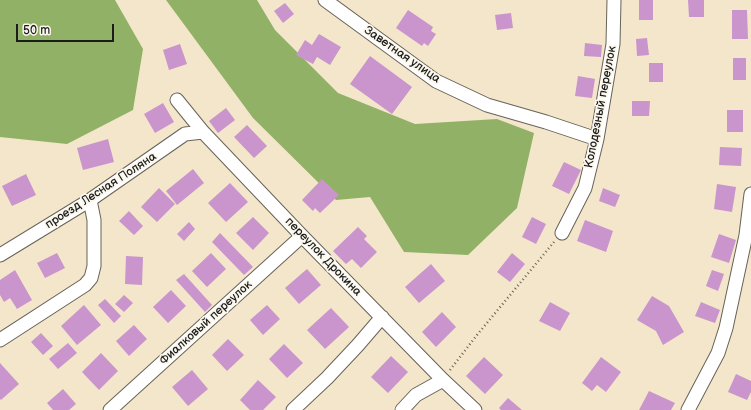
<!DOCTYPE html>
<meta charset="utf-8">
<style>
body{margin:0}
#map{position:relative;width:751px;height:410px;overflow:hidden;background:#f3e6cb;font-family:"Balsamiq Sans",sans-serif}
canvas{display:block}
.scale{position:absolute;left:16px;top:24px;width:98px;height:18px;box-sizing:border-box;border:2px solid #1c1c1c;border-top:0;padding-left:5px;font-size:12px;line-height:14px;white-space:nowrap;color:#1c1c1c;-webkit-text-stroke:3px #fbf7ec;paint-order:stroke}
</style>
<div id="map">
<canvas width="751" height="410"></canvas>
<div class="scale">50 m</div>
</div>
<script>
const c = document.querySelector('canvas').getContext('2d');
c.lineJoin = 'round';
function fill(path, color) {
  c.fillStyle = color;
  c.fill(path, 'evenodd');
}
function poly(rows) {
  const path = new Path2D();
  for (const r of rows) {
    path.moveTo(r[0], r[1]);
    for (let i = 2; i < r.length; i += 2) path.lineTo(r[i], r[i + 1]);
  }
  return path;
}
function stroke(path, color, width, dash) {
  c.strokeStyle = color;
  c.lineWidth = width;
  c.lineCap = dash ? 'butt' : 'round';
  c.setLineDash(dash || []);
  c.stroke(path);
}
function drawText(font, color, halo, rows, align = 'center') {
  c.font = font + ' "Balsamiq Sans",sans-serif';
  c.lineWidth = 3.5;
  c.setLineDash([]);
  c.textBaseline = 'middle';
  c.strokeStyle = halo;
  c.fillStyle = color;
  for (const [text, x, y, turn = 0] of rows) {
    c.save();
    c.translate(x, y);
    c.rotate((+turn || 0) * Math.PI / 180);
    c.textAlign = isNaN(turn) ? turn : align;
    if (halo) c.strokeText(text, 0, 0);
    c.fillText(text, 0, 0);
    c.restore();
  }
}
const forest = poly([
 [0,0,115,0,143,49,133,110,67,144,0,137],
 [166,0,257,0,275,30,338,93,415,124,497,119,534,133,517,208,468,255,404,252,370,197,336,200,253,118]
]);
const building = poly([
 [639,0,653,0,653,20,639,20],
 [688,0,704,0,704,17,689,17],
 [285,3,294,14,283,23,274,11],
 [408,10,433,27,431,31,436,34,428,46,424,43,422,46,396,28],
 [732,10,747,10,748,39,732,39],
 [511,13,513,28,497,30,495,15],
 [319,34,341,47,330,65,317,57,313,64,296,55,305,40,312,45],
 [647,38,649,55,637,56,636,39],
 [585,43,602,45,601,57,584,56],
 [180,44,187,64,169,70,163,50],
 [370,56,412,87,392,114,350,84],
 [733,58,746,58,746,80,733,80],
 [649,63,663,63,663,82,649,82],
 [578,76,595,79,592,98,575,96],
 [632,101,650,101,649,116,632,116],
 [163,103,174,122,155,133,144,114],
 [226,108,235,120,218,133,209,121],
 [727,110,743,110,743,132,727,132],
 [247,125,267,146,254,158,234,137],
 [108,139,114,162,83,170,77,148],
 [720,147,742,148,741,166,719,165],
 [564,162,581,170,569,194,552,186],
 [193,169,204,183,177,205,166,191],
 [26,174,36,195,12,206,2,186],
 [322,179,339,195,320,213,315,208,313,211,302,200],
 [230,183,248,202,226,222,208,203],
 [717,184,736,187,732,212,714,209],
 [159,188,175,204,157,222,141,207],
 [603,188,620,195,615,207,599,201],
 [129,211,143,226,134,235,119,221],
 [253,217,269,233,253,250,236,233],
 [532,217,546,224,536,244,522,237],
 [585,220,613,231,606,252,577,241],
 [189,222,195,229,184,241,177,234],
 [358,227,367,236,364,239,377,252,361,268,352,259,346,264,333,251],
 [220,233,253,267,244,275,212,242],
 [719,234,736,240,729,263,711,257],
 [57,253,65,268,45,278,37,263],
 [211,253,226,269,207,287,192,271],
 [512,253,525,264,510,282,497,272],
 [126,256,143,257,142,285,125,284],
 [431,264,445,281,419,303,405,287],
 [307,269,321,285,299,304,285,288],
 [15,270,32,300,17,309,10,298,4,302,0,295,0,280],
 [712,270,724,274,718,291,706,286],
 [184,274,212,305,205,312,176,280],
 [171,290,186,306,168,323,153,307],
 [124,295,133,303,124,312,115,304],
 [652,296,669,306,684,332,663,345,656,331,637,320],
 [105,299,121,316,114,323,98,305],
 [550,302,570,313,560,331,539,321],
 [701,302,720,310,715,323,695,316],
 [84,305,101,325,77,345,61,326],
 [267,305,280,319,263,335,250,320],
 [331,308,349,327,325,349,307,330],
 [442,312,456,327,436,347,422,332],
 [134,325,147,339,129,356,116,341],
 [41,333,53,346,43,355,31,342],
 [228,339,244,355,227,371,212,355],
 [68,343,77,353,58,369,49,359],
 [284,344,303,363,287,378,269,359],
 [101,353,118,371,99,390,82,372],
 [391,356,408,372,388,393,371,377],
 [484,357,503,375,485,394,466,376],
 [601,357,621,372,606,392,597,385,592,391,582,383],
 [0,363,19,384,1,400,0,399],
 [192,370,208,389,188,406,172,387],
 [736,374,751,381,751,392,747,400,728,392],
 [258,380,276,397,263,410,250,410,240,400],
 [63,389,76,404,69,410,53,410,47,403],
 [649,391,675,403,671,410,639,410],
 [508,398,522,410,501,410,499,408]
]);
const path = poly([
 [450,370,477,335,554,242]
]);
const street = poly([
 [325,0,436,81,487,105,546,122,597,139],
 [177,100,203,132,302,236,443,380,475,410],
 [562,233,585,188,597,139,613,44,614,0],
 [0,255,90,200,185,134,203,132],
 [0,340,85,285,91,278,94,266,94,220,90,200],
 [110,410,302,236],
 [293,410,327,378,358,345,382,317],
 [402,410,416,395,443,380],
 [688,410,718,353,726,328,746,235,751,194]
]);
const streetNames = [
 ["Заветная улица",402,55,35],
 ["Колодезный переулок",601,107,-79],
 ["проезд Лесная Поляна",101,191,-33],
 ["переулок Дрокина",323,257,46],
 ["Фиалковый переулок",206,323,-42]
];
fill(forest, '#91b266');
fill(building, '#c995cc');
stroke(street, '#676359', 15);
stroke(path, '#676359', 2.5, [1, 3]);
stroke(street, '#fff', 13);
drawText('12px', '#1c1c1c', '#fbf7ec', streetNames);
</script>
